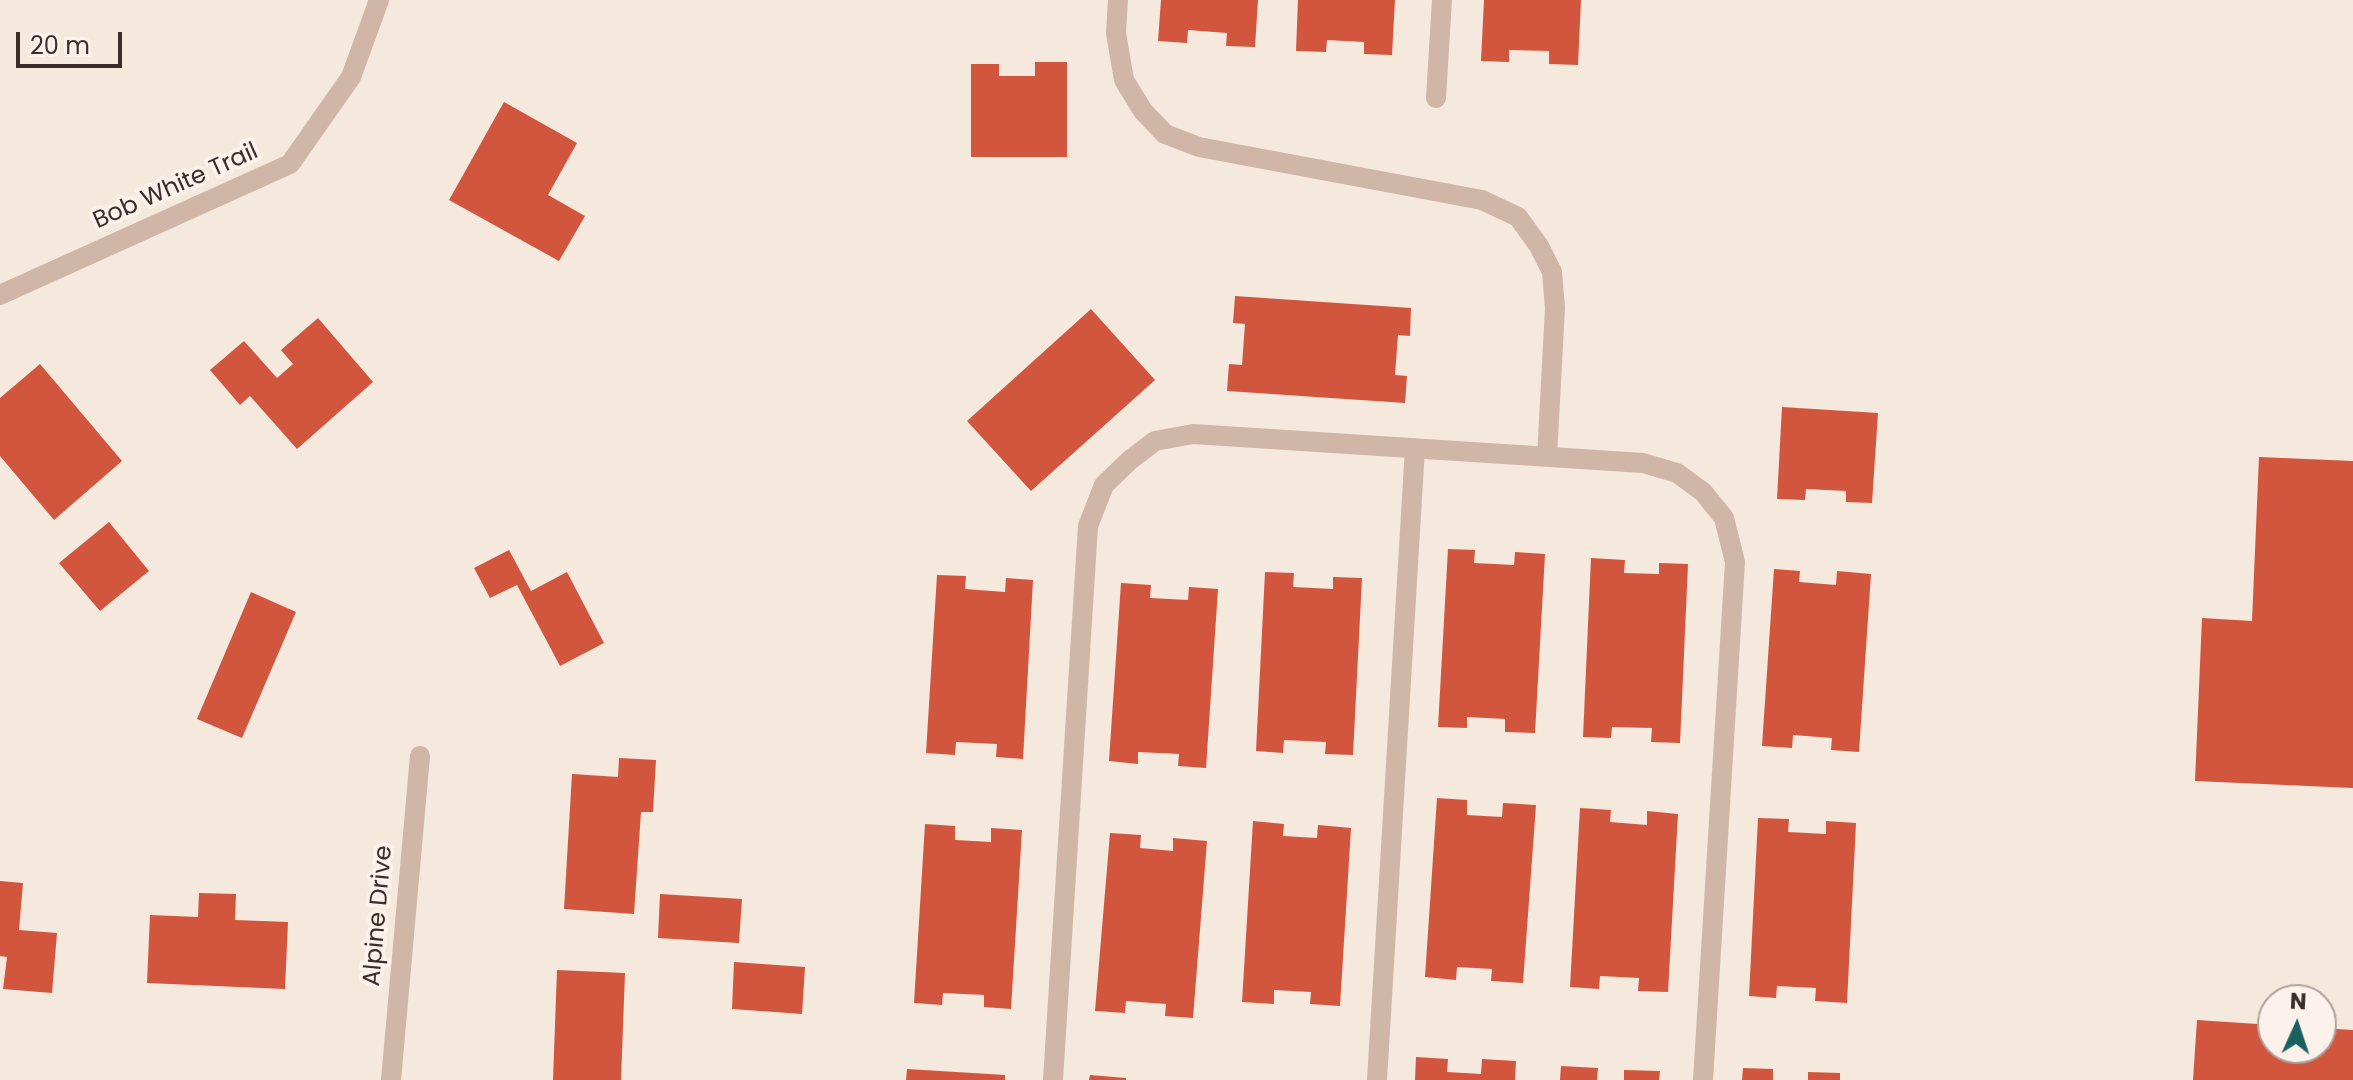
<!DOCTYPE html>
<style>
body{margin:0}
#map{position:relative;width:2353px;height:1080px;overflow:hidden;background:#f5e8dd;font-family:Poppins,sans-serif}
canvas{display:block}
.north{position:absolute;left:2257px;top:984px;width:80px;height:80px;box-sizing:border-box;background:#fcf2eb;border:2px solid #afa39d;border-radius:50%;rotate:3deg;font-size:22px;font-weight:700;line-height:32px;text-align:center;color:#3b2d29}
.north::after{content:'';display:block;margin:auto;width:28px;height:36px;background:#196160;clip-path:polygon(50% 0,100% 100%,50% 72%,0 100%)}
.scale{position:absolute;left:16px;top:32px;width:106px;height:36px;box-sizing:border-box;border:4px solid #3b2d29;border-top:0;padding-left:10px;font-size:24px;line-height:28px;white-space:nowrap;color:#3b2d29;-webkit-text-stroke:6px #fcf2eb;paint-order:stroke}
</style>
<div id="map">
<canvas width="2353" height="1080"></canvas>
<div class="north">N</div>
<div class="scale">20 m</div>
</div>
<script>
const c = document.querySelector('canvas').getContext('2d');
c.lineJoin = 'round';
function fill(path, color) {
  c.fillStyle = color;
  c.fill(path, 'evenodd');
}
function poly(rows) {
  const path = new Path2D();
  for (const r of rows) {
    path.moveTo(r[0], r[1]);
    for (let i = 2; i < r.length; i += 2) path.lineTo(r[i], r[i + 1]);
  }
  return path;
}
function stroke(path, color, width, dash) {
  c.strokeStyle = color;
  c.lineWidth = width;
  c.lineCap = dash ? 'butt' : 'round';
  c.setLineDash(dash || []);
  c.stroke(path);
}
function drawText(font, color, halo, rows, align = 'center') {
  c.font = font + ' Poppins,sans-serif';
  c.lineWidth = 8;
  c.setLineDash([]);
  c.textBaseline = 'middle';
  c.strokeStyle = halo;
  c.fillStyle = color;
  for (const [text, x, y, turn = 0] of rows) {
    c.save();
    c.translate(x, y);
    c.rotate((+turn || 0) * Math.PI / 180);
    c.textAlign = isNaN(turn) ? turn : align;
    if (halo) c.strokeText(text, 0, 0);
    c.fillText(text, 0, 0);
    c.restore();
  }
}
const building = poly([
 [1161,0,1258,0,1255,47,1226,46,1227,33,1188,30,1187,43,1158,41],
 [1298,0,1395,0,1392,55,1364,54,1364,42,1327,40,1326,52,1296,51],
 [1484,0,1581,0,1578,65,1549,64,1549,51,1509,50,1509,62,1481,61],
 [1035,62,1067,62,1067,157,971,157,971,64,999,64,999,76,1035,76],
 [504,102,577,143,548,195,585,216,559,261,449,200],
 [1235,296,1411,308,1410,336,1398,335,1395,375,1407,376,1405,403,1227,391,1229,364,1242,365,1245,324,1233,323],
 [1091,309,1155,380,1031,491,967,421],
 [318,318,373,382,297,449,250,396,240,405,210,370,244,341,277,378,293,364,281,350],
 [40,364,122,461,54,520,0,456,0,398],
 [1782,407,1878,413,1872,503,1846,502,1846,491,1806,489,1805,500,1777,499],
 [2259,457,2353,461,2353,788,2195,781,2202,618,2252,621],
 [109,522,149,571,100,611,59,563],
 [1448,549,1475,550,1474,563,1514,565,1515,552,1545,554,1535,733,1505,732,1505,719,1467,717,1467,728,1438,727],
 [509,550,531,591,567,572,604,643,560,666,517,585,490,598,474,568],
 [1591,558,1625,560,1624,573,1659,574,1659,563,1688,564,1680,743,1651,742,1652,728,1612,727,1611,738,1583,737],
 [1774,569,1800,571,1799,582,1836,585,1837,571,1871,574,1859,752,1831,750,1832,738,1793,735,1792,748,1762,746],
 [1265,572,1294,573,1293,587,1333,589,1333,577,1362,578,1353,755,1325,754,1326,742,1284,740,1283,753,1256,751],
 [937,575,966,576,965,589,1005,592,1006,578,1033,580,1023,759,996,757,997,744,956,742,955,755,926,753],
 [1121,583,1151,585,1150,598,1188,600,1189,587,1218,589,1206,768,1178,766,1179,754,1138,752,1138,764,1109,761],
 [251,592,296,612,242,738,197,719],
 [619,758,656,760,653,812,641,812,634,914,564,909,572,774,618,777],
 [1437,798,1467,800,1467,815,1502,817,1503,803,1536,805,1523,983,1491,981,1492,969,1457,967,1456,980,1425,977],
 [1580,808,1611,810,1610,822,1647,825,1647,811,1678,814,1668,992,1638,991,1639,978,1600,976,1599,989,1570,987],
 [1758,818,1789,819,1788,832,1826,834,1826,821,1856,823,1847,1003,1815,1001,1816,988,1777,986,1776,998,1749,996],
 [1253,821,1284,824,1283,836,1317,838,1318,825,1351,828,1340,1006,1310,1004,1311,992,1274,990,1274,1004,1242,1002],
 [925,824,955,826,955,840,991,842,991,828,1022,830,1011,1009,984,1007,984,995,943,993,942,1005,914,1003],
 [1110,833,1141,835,1140,848,1173,851,1173,838,1207,841,1193,1018,1165,1016,1166,1004,1126,1001,1125,1013,1095,1011],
 [0,881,23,883,19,930,57,933,52,993,3,989,7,957,0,956],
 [199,893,236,894,235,920,288,922,285,989,147,983,150,915,198,917],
 [660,894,742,899,739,943,658,938],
 [734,962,805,967,802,1014,732,1009],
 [557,970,625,973,621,1080,553,1080],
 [2197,1020,2273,1025,2273,1048,2321,1048,2321,1028,2353,1030,2353,1080,2193,1080],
 [1416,1057,1448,1059,1447,1072,1481,1074,1482,1059,1516,1061,1515,1080,1415,1080],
 [1561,1066,1598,1068,1597,1080,1560,1080],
 [1743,1068,1773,1069,1773,1080,1742,1080],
 [907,1069,1005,1075,1005,1080,906,1080],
 [1624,1070,1660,1071,1659,1080,1624,1080],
 [1808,1072,1840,1073,1840,1080,1808,1080],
 [1090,1075,1126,1078,1126,1080,1089,1080]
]);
const minor = poly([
 [1118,0,1116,33,1124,80,1143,111,1165,134,1199,147,1482,200,1518,217,1539,246,1552,272,1555,308,1547,457],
 [1436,98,1442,0],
 [0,295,290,164,351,77,379,0],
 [391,1080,420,756],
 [1053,1080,1088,526,1104,485,1130,460,1155,441,1193,434,1643,463,1677,473,1703,492,1724,518,1735,562,1703,1080],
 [1377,1080,1415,448]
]);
const streetNames = [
 ["Bob White Trail",176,187,-24],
 ["Alpine Drive",379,916,-85]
];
fill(building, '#d2553e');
stroke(minor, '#cfb6a7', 20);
drawText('24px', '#3b2d29', '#fcf2eb', streetNames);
</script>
